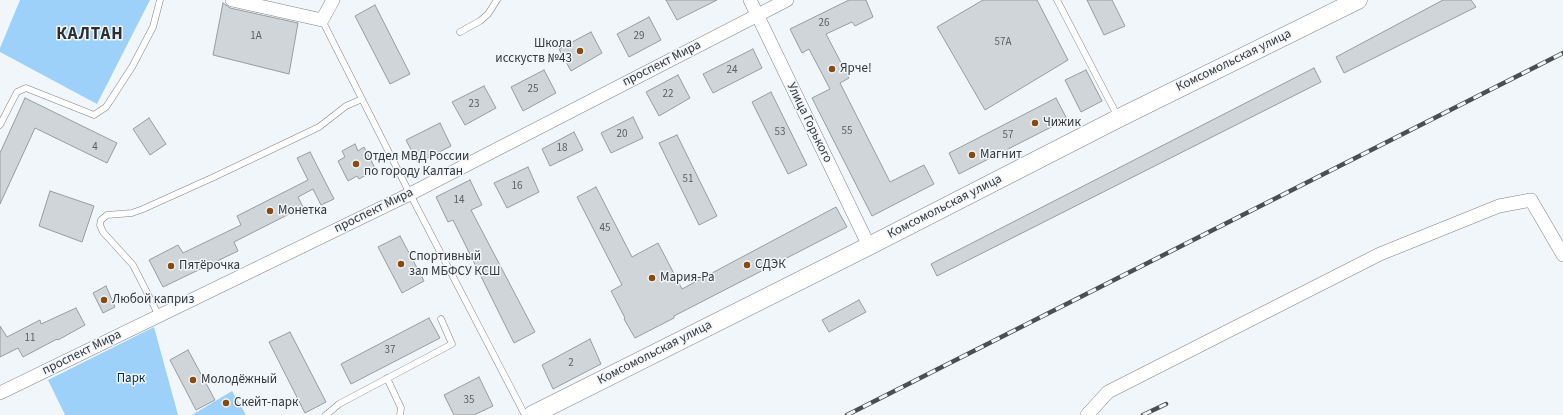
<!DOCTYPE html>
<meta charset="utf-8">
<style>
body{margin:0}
canvas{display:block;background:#f1f6fa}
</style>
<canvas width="1563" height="415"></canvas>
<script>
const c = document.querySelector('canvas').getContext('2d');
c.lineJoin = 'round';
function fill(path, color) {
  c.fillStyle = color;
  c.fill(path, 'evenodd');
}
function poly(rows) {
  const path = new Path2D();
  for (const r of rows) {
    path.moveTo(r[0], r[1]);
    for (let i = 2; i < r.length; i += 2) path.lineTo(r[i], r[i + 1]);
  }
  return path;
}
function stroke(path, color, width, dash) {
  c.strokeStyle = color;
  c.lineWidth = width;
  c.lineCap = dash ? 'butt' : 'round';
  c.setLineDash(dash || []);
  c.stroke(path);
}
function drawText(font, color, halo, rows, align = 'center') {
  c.font = font + ' "Source Sans 3",sans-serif';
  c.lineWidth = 3;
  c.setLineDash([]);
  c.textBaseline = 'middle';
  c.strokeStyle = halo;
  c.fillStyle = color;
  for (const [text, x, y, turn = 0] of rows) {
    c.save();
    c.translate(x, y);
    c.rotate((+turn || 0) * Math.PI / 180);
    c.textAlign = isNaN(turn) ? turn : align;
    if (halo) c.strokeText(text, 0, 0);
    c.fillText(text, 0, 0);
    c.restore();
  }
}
const green = poly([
 [20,0,150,0,97,104,0,52,0,48],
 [154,327,178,415,65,415,48,380],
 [232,391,246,415,192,415]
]);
const building = poly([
 [666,0,717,0,677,20,666,0],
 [849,0,866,0,873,17,855,26,852,22,826,34,849,78,840,83,890,182,924,165,934,184,872,216,812,98,830,89,809,49,802,53,790,29,849,0],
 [983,0,1037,0,1068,60,985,110,937,27,983,0],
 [1087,0,1112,0,1125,26,1104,35,1087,0],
 [1443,0,1471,0,1476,7,1344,73,1336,57,1443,0],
 [223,3,230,8,298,23,289,74,213,55,223,3],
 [375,5,410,74,390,84,355,16,375,5],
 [649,17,661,40,629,57,617,34,649,17],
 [591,32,602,53,571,71,559,49,591,32],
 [753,49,762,68,713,93,703,74,753,49],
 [1314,68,1321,82,937,276,931,264,1314,68],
 [544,70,556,93,523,111,511,87,544,70],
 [1086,70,1102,101,1081,112,1065,80,1086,70],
 [678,75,690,98,659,116,646,92,678,75],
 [484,86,496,108,465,125,452,102,484,86],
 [771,92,807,165,788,174,752,102,771,92],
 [25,98,117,143,107,163,35,128,0,204,0,153,25,98],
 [1056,98,1067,119,959,174,949,153,1056,98],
 [633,117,643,138,611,153,601,133,633,117],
 [149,118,166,144,150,155,133,129,149,118],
 [440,123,451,146,418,163,406,140,440,123],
 [574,132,583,150,550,166,542,149,574,132],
 [677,135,717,216,699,225,659,143,677,135],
 [355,144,358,151,364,147,375,168,367,171,368,174,359,179,357,176,348,181,338,161,345,157,342,151,355,144],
 [310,152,334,199,321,205,313,189,298,197,303,207,234,242,238,251,163,287,149,260,178,245,183,253,241,225,237,216,308,180,297,158,310,152],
 [528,167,539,192,507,208,494,183,528,167],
 [470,180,482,205,471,210,535,332,514,343,453,220,448,222,436,197,470,180],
 [596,187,632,257,658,243,682,289,836,207,847,227,674,316,674,318,635,338,624,319,625,318,611,291,622,285,577,197,596,187],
 [50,191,94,206,82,242,39,226,50,191],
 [400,236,424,281,402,293,378,247,400,236],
 [106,286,115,307,103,313,93,293,106,286],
 [859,300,866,312,829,332,822,320,859,300],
 [76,308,85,325,58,340,57,339,23,357,18,348,0,357,0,326,7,337,40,320,41,324,76,308],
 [429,318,440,338,351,384,341,364,429,318],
 [290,332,326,402,305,413,269,342,290,332],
 [590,339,601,364,553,389,542,365,590,339],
 [188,350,215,400,196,410,170,360,188,350],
 [479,377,493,406,474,415,454,415,444,395,479,377]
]);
const lane = poly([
 [1057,0,1118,117],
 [322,20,410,194,525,415],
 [460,32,480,21,488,14,497,0],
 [0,125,17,92,26,88,94,115,106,107,132,67,153,27,160,0],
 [159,316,133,265,103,232,100,225,101,220,107,215,132,213,143,209,214,177,319,127,346,106,362,99],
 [387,378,401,408,400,415],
 [326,415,339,404,452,344,441,319]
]);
const street = poly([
 [232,0,322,20,333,0],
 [750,0,869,246],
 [0,393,410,194,787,0],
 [1087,415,1108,392,1380,254,1499,206,1531,200,1563,255]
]);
const secondary = poly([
 [532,415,869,246,1119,118,1358,0]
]);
const rail = poly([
 [847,415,1563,53],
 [1143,415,1166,404]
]);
const markers = [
 [580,51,4,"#894a0f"],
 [832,69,4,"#894a0f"],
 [1035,123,4,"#894a0f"],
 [972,155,4,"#894a0f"],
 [356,164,4,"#894a0f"],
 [270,211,4,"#894a0f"],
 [401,264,4,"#894a0f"],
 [747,265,4,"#894a0f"],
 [171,266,4,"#894a0f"],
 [652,278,4,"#894a0f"],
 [104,300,4,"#894a0f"],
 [193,380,4,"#894a0f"],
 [226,403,4,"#894a0f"]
];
const numberNames = [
 ["26",824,24],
 ["1А",256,37],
 ["29",639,37],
 ["57А",1003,43],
 ["24",732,71],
 ["25",533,90],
 ["22",668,95],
 ["23",474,105],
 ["55",847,132],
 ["53",780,133],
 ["20",622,135],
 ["57",1008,136],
 ["4",95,148],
 ["18",562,149],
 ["51",688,180],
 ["16",517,187],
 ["14",459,201],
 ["45",605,229],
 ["11",30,339],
 ["37",390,351],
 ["2",571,364],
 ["35",469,401]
];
const poiNames = [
 ["Школа",572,44,"right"],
 ["исскуств №43",572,59,"right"],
 ["Ярче!",840,69],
 ["Чижик",1043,123],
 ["Магнит",980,155],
 ["Отдел МВД России",364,157],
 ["по городу Калтан",364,172],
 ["Монетка",278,211],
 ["Спортивный",409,257],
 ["зал МБФСУ КСШ",409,272],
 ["СДЭК",755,265],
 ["Пятёрочка",179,266],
 ["Мария-Ра",660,278],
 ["Любой каприз",112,300],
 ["Молодёжный",201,380],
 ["Скейт-парк",234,403]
];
const streetNames = [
 ["Комсомольская улица",1234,61,-26],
 ["проспект Мира",662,64,-27],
 ["Улица Горького",809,123,64],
 ["Комсомольская улица",945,207,-27],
 ["проспект Мира",374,211,-26],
 ["проспект Мира",82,353,-26],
 ["Комсомольская улица",655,353,-27]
];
const parkNames = [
 ["Парк",131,379]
];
const districtNames = [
 ["КАЛТАН",90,35]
];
fill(green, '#9dd1f9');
fill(building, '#cfd5d9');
stroke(building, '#979c9f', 1);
stroke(lane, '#808488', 7);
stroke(street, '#808488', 14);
stroke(secondary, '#808488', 19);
stroke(lane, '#fff', 6);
stroke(street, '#fff', 13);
stroke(secondary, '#fff', 18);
stroke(rail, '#4c4f51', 4.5);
stroke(rail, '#f1f6fa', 3, [9]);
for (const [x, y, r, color] of markers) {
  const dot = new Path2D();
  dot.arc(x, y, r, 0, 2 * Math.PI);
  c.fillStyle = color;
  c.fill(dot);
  stroke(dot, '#f1f6fa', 1.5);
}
drawText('11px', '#5c5f62', null, numberNames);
drawText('13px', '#36383a', '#f1f6fa', poiNames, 'left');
drawText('13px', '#36383a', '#f1f6fa', streetNames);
drawText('13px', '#022e48', '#f1f6fa', parkNames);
c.letterSpacing = '1px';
drawText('bold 17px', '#2b2f32', '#f1f6fa', districtNames);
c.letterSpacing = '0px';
</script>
